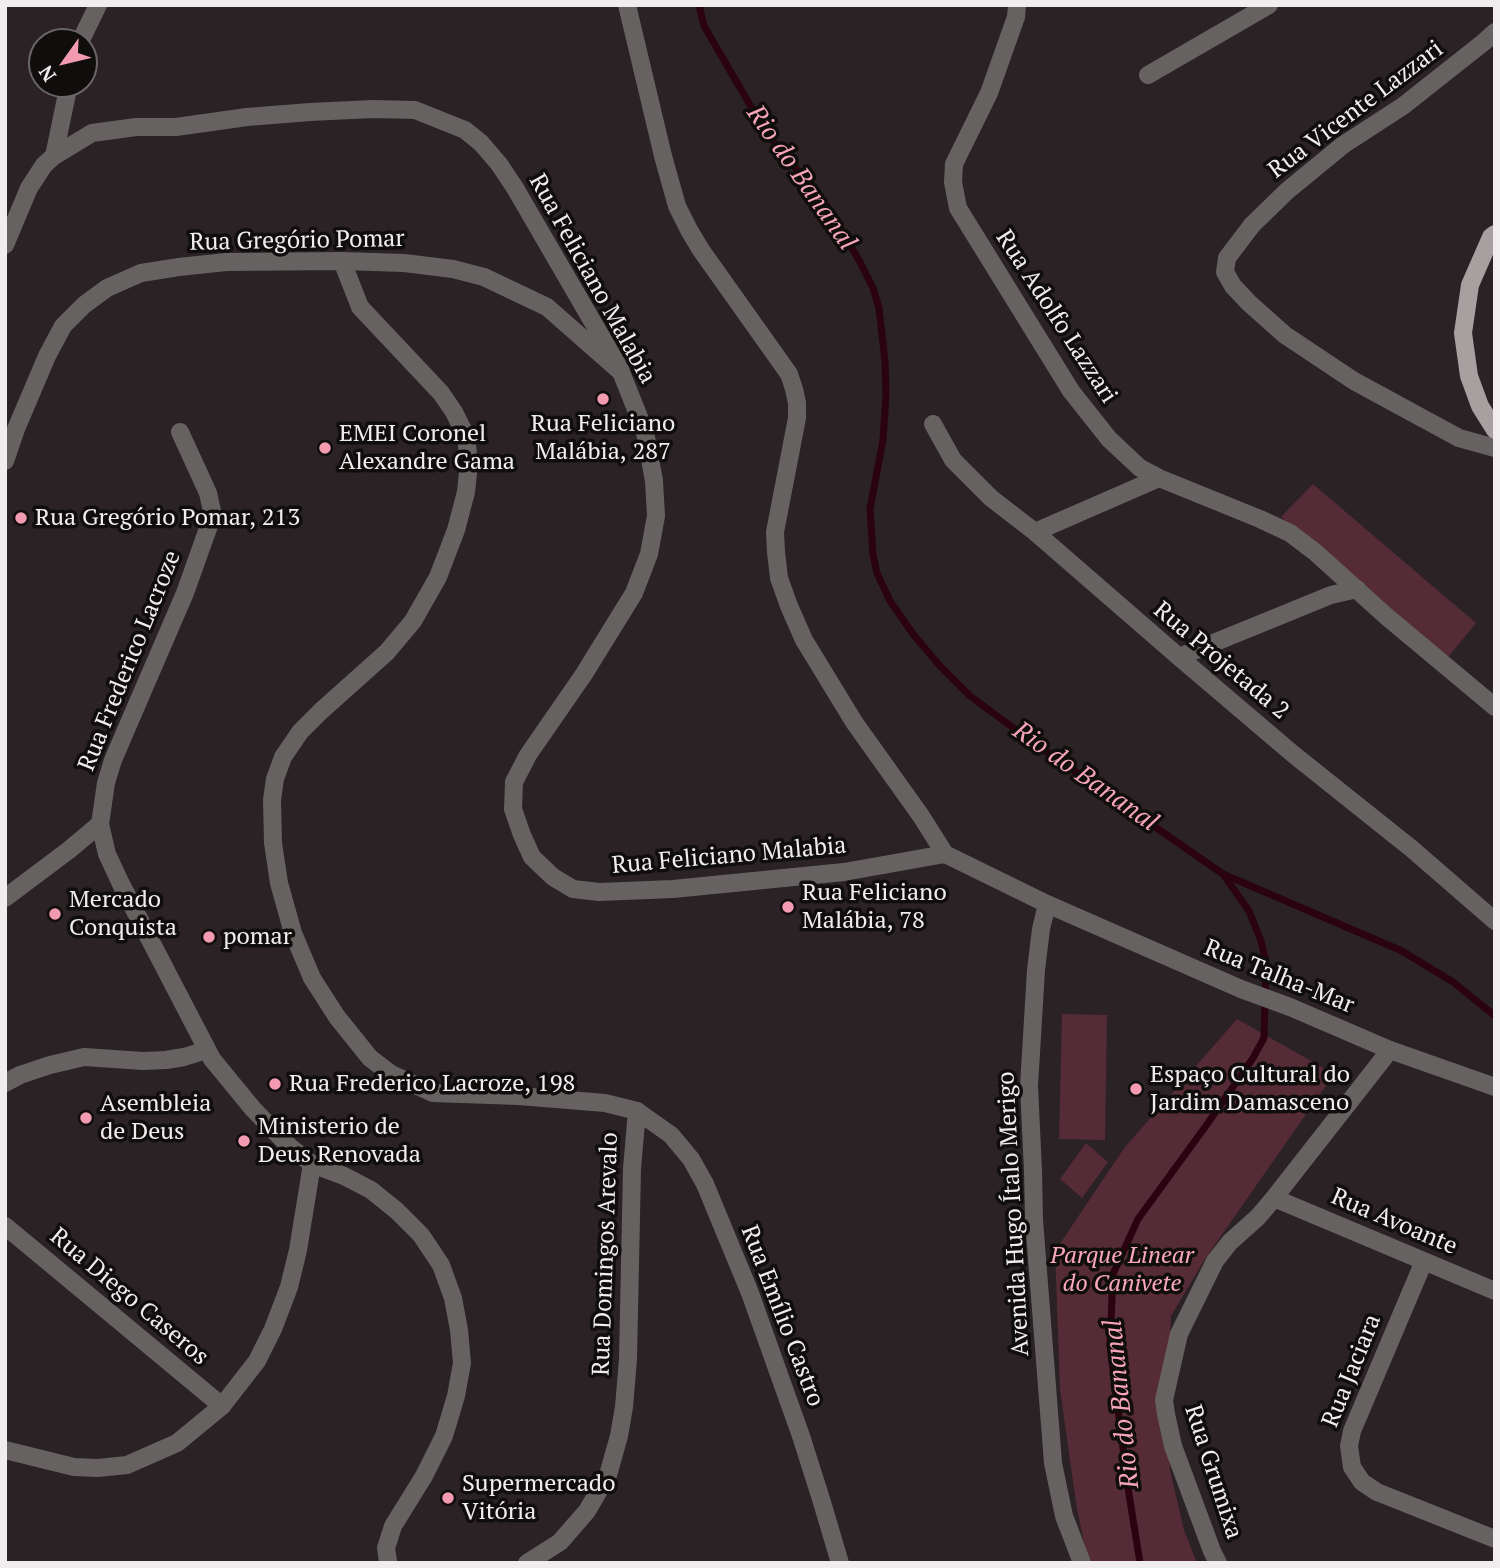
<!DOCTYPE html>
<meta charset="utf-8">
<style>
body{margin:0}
#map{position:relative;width:1500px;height:1568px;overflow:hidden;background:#2a2224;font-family:"PT Serif",serif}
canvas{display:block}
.frame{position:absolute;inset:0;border:7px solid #f1eced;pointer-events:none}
.north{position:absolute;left:28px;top:28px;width:70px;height:70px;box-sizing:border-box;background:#100d0d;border:2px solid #6a6667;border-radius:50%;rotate:236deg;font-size:19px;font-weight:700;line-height:28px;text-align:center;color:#f1eced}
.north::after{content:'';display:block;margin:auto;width:24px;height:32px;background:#f29ab0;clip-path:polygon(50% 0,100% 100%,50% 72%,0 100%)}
</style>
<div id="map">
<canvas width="1500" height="1568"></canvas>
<div class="frame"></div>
<div class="north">N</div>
</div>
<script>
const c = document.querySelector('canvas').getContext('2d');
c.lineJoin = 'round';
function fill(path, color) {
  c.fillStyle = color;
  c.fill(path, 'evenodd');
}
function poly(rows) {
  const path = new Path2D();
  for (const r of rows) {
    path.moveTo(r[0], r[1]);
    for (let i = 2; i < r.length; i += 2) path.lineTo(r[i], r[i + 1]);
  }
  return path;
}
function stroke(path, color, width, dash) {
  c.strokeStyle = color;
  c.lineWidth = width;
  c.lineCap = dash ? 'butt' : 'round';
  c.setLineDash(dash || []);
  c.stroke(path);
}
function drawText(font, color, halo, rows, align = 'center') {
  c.font = font + ' "PT Serif",serif';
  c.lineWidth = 7;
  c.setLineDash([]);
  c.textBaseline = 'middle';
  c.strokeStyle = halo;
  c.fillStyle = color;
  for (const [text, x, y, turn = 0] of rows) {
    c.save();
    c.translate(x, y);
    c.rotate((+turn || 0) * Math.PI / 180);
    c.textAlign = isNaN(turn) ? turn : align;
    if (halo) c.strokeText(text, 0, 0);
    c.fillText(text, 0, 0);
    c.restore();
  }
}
const green = poly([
 [1313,484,1476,623,1445,661,1281,517],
 [1062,1014,1107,1015,1105,1140,1059,1139],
 [1237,1019,1334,1074,1205,1259,1171,1316,1167,1399,1170,1470,1184,1530,1197,1563,1088,1563,1076,1503,1060,1389,1055,1251,1125,1147],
 [1086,1143,1108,1162,1082,1198,1060,1179]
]);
const stream = poly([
 [699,5,704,26,767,134,827,206,860,262,873,288,879,308,885,361,886,395,883,440,870,509,873,555,877,573,890,601,913,634,939,665,970,696,1027,738,1223,874,1249,911,1261,941,1266,962,1264,1038,1253,1058,1208,1123,1138,1219,1113,1274,1110,1345,1128,1488,1140,1563],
 [1223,874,1402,951,1453,982,1495,1016]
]);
const minor = poly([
 [627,5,663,156,677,206,689,230,701,250,789,374,794,389,797,403,797,418,775,532,776,552,779,578,789,606,804,640,854,722,921,816,945,854],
 [1017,5,1016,17,989,93,954,164,953,182,958,208,1071,391,1109,439,1140,468,1159,478,1260,519,1290,533,1315,552,1386,616,1495,707],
 [1495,32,1484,42,1403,106,1343,145,1287,191,1252,225,1227,258,1225,272,1233,286,1249,303,1285,335,1354,381,1459,438,1495,448],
 [80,42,98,5],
 [1148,75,1269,5],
 [54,156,69,84],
 [5,245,29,188,44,165,54,156,92,133,136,127,176,127,247,117,310,112,373,109,415,110,465,130,481,143,499,164,515,188,620,369],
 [342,261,360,307,441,393,454,412,466,436,469,463,466,492,456,530,438,577,413,621,387,652,321,711,300,732,283,757,275,779,272,800,273,843,279,883,293,933,312,978,337,1017,370,1058,391,1074,433,1093,519,1096,605,1103,637,1111],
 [933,424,953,460,991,498,1035,532,1179,657,1293,754,1412,849,1495,921],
 [1035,532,1159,478],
 [1179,657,1331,595,1357,589],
 [100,824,106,783,113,760,185,593,211,520,212,511,208,493,180,432],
 [5,1083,20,1075,50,1065,84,1057,143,1061,166,1060,184,1057,207,1050],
 [1274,1198,1495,1291],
 [5,1226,222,1406],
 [1424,1261,1352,1431,1349,1446,1352,1467,1362,1482,1377,1492,1495,1539],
 [1218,1563,1212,1551,1173,1446,1166,1414,1164,1400,1179,1334,1215,1261,1230,1242,1258,1217,1274,1198,1390,1050]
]);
const tertiary = poly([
 [5,461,16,429,47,356,63,326,84,305,107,288,141,273,179,267,226,262,342,261,404,263,453,269,484,277,547,307,621,372,645,432,654,481,656,516,649,554,634,593,584,674,528,755,514,782,513,809,522,835,532,857,553,877,573,889,599,892,673,889,844,872,945,854,1047,904,1241,989,1290,1007,1390,1050,1495,1087],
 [5,898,69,850,100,824,107,854,121,884,212,1059,253,1109,290,1147,312,1164,344,1176,371,1190,397,1211,421,1235,441,1265,453,1298,459,1330,462,1363,456,1396,444,1436,424,1476,393,1526,386,1548,388,1561],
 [1047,904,1041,929,1036,970,1029,1086,1033,1171,1034,1220,1053,1463,1064,1516,1082,1563],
 [5,1450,74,1467,98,1468,127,1465,177,1443,222,1406,257,1361,273,1329,289,1287,298,1250,312,1164],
 [527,1563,560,1542,587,1511,608,1475,619,1436,624,1407,628,1359,632,1169,637,1111,671,1135,691,1159,705,1184,750,1293,801,1436,821,1499,840,1563]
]);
const primary = poly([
 [1495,234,1491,237,1470,285,1463,333,1469,376,1480,406,1495,430]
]);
const markers = [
 [603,399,7,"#f29ab0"],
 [325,448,7,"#f29ab0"],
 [21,518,7,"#f29ab0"],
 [788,907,7,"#f29ab0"],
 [55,914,7,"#f29ab0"],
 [209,937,7,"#f29ab0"],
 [275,1084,7,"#f29ab0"],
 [1136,1089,7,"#f29ab0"],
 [86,1118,7,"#f29ab0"],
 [244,1141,7,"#f29ab0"],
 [448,1498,7,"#f29ab0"]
];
const streetNames = [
 ["Rua Vicente Lazzari",1356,110,-37],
 ["Rua Gregório Pomar",297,241,-1],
 ["Rua Feliciano Malabia",592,279,61],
 ["Rua Adolfo Lazzari",1056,317,57],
 ["Rua Frederico Lacroze",130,661,-68],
 ["Rua Projetada 2",1221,661,40],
 ["Rua Feliciano Malabia",729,856,-5],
 ["Rua Talha-Mar",1279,977,22],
 ["Avenida Hugo Ítalo Merigo",1014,1214,-93],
 ["Rua Avoante",1394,1222,23],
 ["Rua Domingos Arevalo",606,1254,-88],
 ["Rua Diego Caseros",129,1297,40],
 ["Rua Emílio Castro",782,1316,69],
 ["Rua Jaciara",1352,1371,-68],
 ["Rua Grumixa",1213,1472,72]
];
const poiNames = [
 ["Rua Feliciano",603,424,"center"],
 ["Malábia, 287",603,452,"center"],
 ["EMEI Coronel",339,434],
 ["Alexandre Gama",339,462],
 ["Rua Gregório Pomar, 213",35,518],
 ["Rua Feliciano",802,893],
 ["Malábia, 78",802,921],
 ["Mercado",69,900],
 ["Conquista",69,928],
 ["pomar",223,937],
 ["Espaço Cultural do",1150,1075],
 ["Jardim Damasceno",1150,1103],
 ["Rua Frederico Lacroze, 198",289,1084],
 ["Asembleia",100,1104],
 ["de Deus",100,1132],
 ["Ministerio de",258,1127],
 ["Deus Renovada",258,1155],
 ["Supermercado",462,1484],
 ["Vitória",462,1512]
];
const parkNames = [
 ["Parque Linear",1122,1256],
 ["do Canivete",1122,1284]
];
const waterNames = [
 ["Rio do Bananal",801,178,55],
 ["Rio do Bananal",1085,777,35],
 ["Rio do Bananal",1122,1404,-96]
];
fill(green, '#542b36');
stroke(stream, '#2b0210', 7);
stroke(minor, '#666262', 18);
stroke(tertiary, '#666262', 18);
stroke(primary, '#a79fa0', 18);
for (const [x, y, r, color] of markers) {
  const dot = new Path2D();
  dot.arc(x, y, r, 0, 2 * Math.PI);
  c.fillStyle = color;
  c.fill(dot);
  stroke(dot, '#100d0d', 2.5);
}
drawText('24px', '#f1eced', '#100d0d', streetNames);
drawText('24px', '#f1eced', '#100d0d', poiNames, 'left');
drawText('italic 24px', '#f9a7bb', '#100d0d', parkNames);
drawText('italic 26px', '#f6a5b8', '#100d0d', waterNames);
</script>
